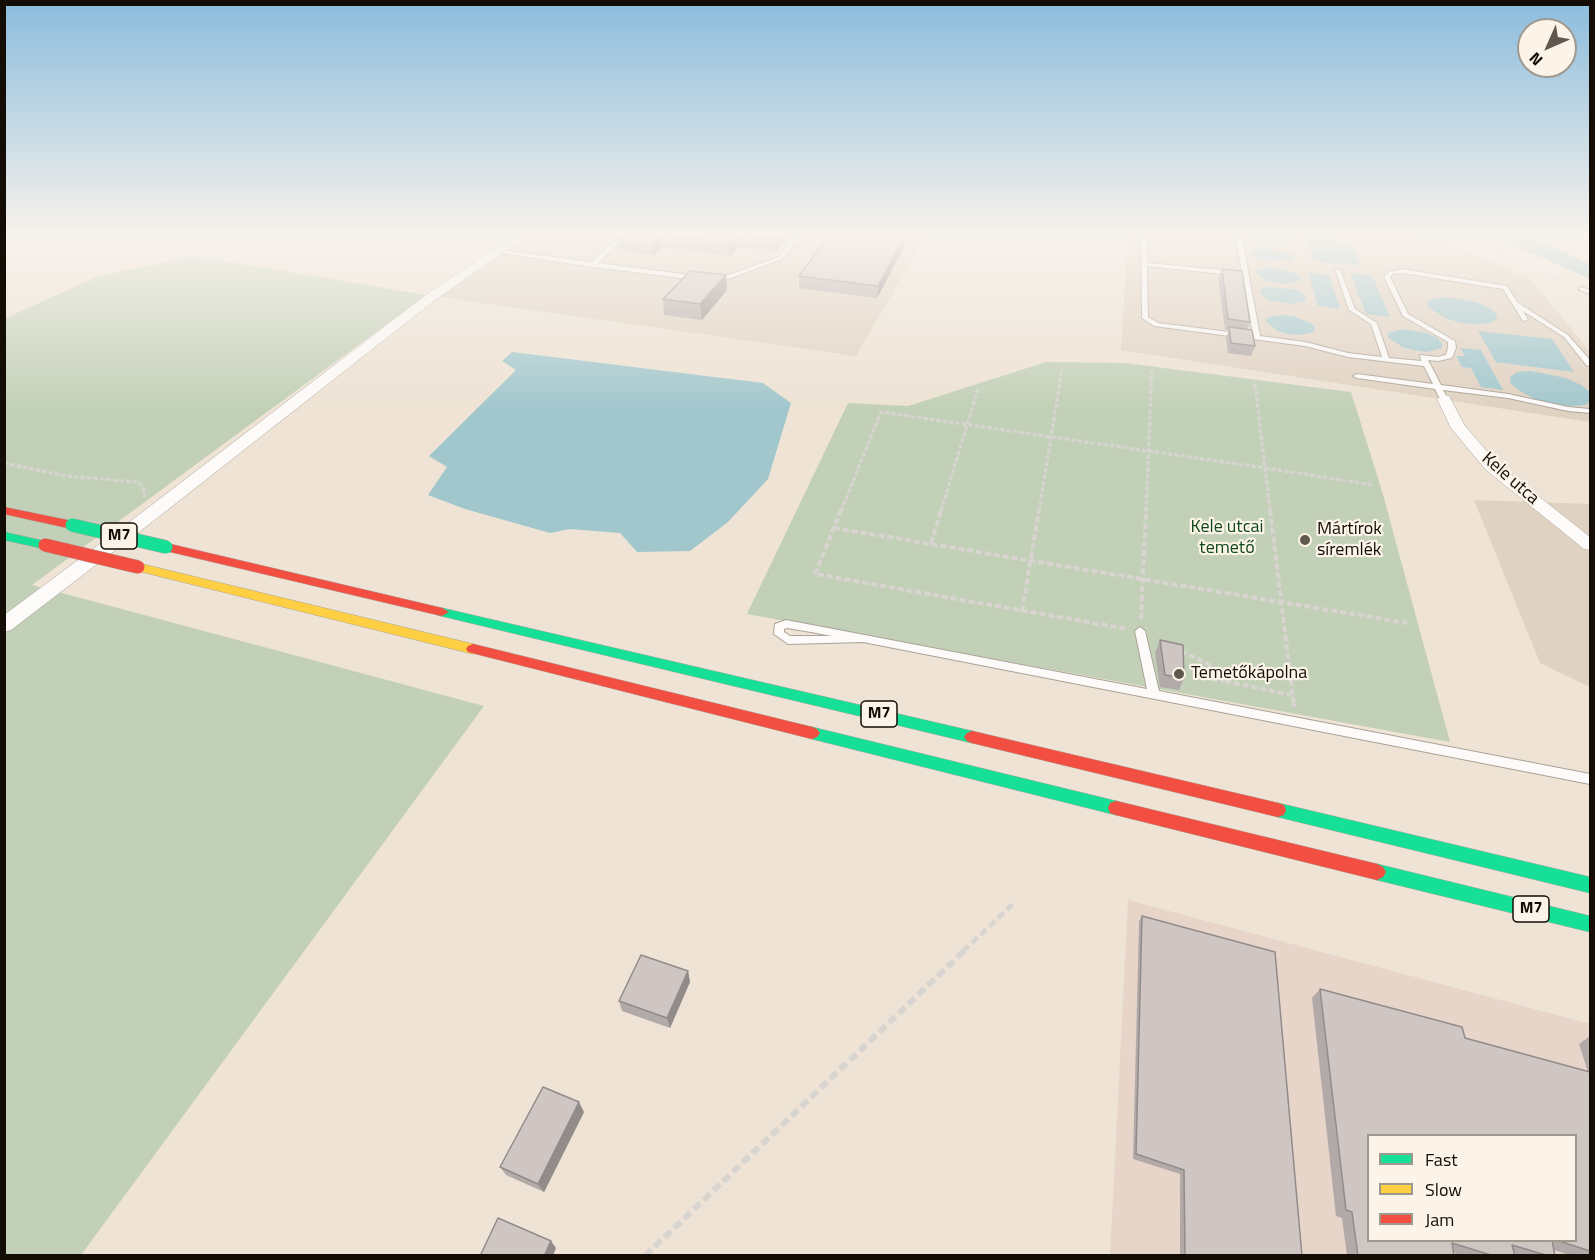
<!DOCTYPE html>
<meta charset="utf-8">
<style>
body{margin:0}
#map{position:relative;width:1595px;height:1260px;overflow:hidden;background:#eee3d4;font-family:"Titillium Web",sans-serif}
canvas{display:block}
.frame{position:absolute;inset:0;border:6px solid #130d05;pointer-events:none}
.legend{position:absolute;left:1367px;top:1134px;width:210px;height:108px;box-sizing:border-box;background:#fcf4e9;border:2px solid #9f988e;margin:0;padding:8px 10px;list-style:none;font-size:18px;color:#130d05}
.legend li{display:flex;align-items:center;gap:12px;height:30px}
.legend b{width:30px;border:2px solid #9f988e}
.north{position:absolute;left:1517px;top:18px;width:60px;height:60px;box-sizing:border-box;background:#fcf4e9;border:2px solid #9f988e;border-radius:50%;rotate:225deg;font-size:16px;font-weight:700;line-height:24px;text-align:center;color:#130d05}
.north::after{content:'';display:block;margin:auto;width:21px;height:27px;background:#60584d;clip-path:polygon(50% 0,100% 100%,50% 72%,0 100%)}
</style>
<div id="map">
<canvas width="1595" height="1260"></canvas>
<div class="frame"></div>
<ul class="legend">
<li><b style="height:8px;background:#16e098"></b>Fast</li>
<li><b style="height:8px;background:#ffcf43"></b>Slow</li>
<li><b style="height:8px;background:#f24e42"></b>Jam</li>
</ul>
<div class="north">N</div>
</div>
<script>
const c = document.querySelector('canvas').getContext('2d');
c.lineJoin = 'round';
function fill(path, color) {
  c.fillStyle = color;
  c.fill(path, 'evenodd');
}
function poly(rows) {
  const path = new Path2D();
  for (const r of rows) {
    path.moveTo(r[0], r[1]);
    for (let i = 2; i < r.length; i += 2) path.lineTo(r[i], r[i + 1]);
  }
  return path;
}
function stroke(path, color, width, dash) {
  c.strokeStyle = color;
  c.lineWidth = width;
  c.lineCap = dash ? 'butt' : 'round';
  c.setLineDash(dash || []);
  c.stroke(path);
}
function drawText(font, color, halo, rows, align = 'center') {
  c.font = font + ' "Titillium Web",sans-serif';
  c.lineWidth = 4.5;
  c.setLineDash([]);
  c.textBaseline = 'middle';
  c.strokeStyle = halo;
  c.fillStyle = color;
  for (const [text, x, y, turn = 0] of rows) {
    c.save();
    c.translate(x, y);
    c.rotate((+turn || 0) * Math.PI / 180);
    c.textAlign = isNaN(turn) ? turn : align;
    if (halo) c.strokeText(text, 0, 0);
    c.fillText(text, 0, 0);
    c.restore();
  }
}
const commercial = poly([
 [1128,900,1590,1024,1590,1255,1110,1256],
 [1368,1136,1576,1136,1576,1240,1368,1240]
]);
const industrial = poly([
 [523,233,928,233,856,356,426,295],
 [1128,233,1413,233,1448,243,1532,280,1590,352,1590,422,1121,350],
 [1474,500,1590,504,1590,687,1540,663]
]);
const green = poly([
 [194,256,426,295,32,585,484,706,81,1255,5,1255,4,319,96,277],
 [1046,362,1126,363,1351,392,1382,491,1450,742,747,614,848,403,908,406]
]);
const water = poly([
 [1251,233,1276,233,1290,240,1284,245,1266,245,1251,240,1248,237],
 [1306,237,1350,242,1360,266,1313,261],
 [1266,247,1291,254,1294,257,1293,260,1270,262,1261,260,1251,253,1258,248],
 [1271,267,1297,274,1301,278,1300,281,1286,284,1276,283,1266,281,1256,273,1257,270],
 [1308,273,1329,275,1340,309,1318,306],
 [1350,273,1372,275,1390,317,1366,314],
 [1266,287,1295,289,1302,293,1306,297,1305,301,1291,304,1270,301,1260,293,1261,289],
 [1447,297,1476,302,1489,308,1496,314,1497,319,1490,323,1478,324,1462,323,1447,319,1428,307,1428,302,1435,298],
 [1282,315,1293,316,1311,323,1315,327,1314,332,1299,335,1288,334,1278,331,1266,322,1267,318,1273,316],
 [1403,329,1427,333,1437,338,1442,343,1442,348,1427,352,1414,350,1402,347,1388,337,1388,333],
 [1478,331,1552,339,1574,372,1496,362],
 [1460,348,1481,350,1503,390,1481,387,1471,368,1462,367,1456,356,1465,356],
 [512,352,763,383,791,403,768,479,728,522,690,551,637,552,620,533,570,529,550,533,465,509,428,495,447,467,429,456,516,370,502,361],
 [1531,371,1566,378,1581,385,1590,392,1590,401,1585,405,1571,406,1553,404,1535,399,1520,391,1511,384,1510,377,1517,372]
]);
const stream = poly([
 [1585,269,1590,269]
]);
const river = poly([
 [1492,233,1521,233,1590,264,1590,279,1496,237,1492,233]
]);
const pathFar4 = poly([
 [1450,233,1573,286],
 [1551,233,1590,249],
 [1576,243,1590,242]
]);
const pathFar3 = poly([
 [1255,384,1265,468,1373,485],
 [4,463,66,476,136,482,143,486,145,497],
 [841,511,881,412,1265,468,1270,511],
 [941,511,978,389],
 [1039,511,1062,369],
 [1146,511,1152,371]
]);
const pathFar2 = poly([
 [841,510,815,574,1127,629],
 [1270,510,1294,706],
 [834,528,1407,623],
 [931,543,941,510],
 [1022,611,1039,510],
 [1141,619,1146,510],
 [1181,651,1208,664,1225,681,1292,695],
 [1203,677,1224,681]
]);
const pathFar1 = poly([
 [1294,704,1294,707],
 [963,951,1014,903]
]);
const path = poly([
 [645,1256,965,950]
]);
const lane = poly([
 [623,233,629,233,598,263,698,276,701,278,698,280,592,267,496,252,499,250,591,262,623,233],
 [797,233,803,233,782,259,720,282,710,280,713,278,718,279,778,257,797,233],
 [1141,233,1147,233,1147,263,1233,271,1236,273,1233,275,1147,266,1148,317,1158,323,1253,335,1235,233,1241,233,1260,336,1305,342,1348,353,1382,357,1371,324,1349,310,1335,269,1340,270,1355,309,1377,323,1389,358,1421,361,1420,355,1438,357,1446,355,1448,348,1448,342,1403,316,1384,277,1389,272,1402,269,1507,286,1517,302,1568,335,1590,360,1590,366,1587,366,1564,337,1523,311,1528,320,1523,321,1503,289,1402,273,1393,274,1390,277,1408,314,1455,341,1456,348,1452,358,1438,361,1428,360,1441,385,1508,394,1568,407,1590,409,1590,413,1568,411,1508,398,1443,390,1448,399,1444,401,1441,401,1435,389,1357,378,1353,376,1357,374,1433,384,1424,366,1348,357,1305,346,1154,326,1142,318,1141,233],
 [1297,233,1317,233,1340,237,1337,239,1297,233],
 [1581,287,1590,290,1590,294,1579,290,1579,288,1581,287],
 [786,620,1147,689,1135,631,1140,627,1145,631,1159,691,1590,774,1590,784,863,642,788,644,774,634,775,624,786,620],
 [787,628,811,632,832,636,790,636,784,632,784,629,787,628]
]);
const street = poly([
 [519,233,531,233,435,300,152,522,11,630,4,632,4,615,140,514,427,294,519,233],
 [1444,395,1449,396,1465,426,1498,464,1590,537,1590,550,1584,549,1486,470,1451,428,1437,399,1444,395]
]);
const fast = poly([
 [4,532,49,542,51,545,45,549,4,540,4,532],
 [442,608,972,731,977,733,980,737,977,741,972,743,437,615,435,612,442,608],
 [812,727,1116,801,1122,803,1124,808,1122,813,1116,815,812,739,807,737,804,733,807,729,812,727],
 [1278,803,1590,877,1590,893,1278,817,1272,815,1270,810,1272,805,1278,803],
 [1377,864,1590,916,1590,932,1377,880,1371,877,1368,872,1371,867,1377,864]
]);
const slow = poly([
 [138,563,473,644,480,649,473,654,134,570,132,567,134,564,138,563]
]);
const jam = poly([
 [4,507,72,521,78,525,72,529,4,514,4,507],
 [166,543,442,608,449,612,442,616,162,550,160,547,166,543],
 [473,644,812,727,817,729,820,733,817,737,812,739,468,652,466,649,468,646,473,644],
 [972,731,1278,803,1284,805,1286,810,1284,815,1278,817,972,743,967,741,964,737,967,733,972,731],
 [1116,801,1377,864,1383,867,1386,872,1383,877,1377,880,1116,815,1110,813,1108,808,1110,803,1116,801]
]);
const fastBridge = poly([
 [72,525,166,547]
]);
const jamBridge = poly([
 [45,545,138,567]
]);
const wall = poly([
 [576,233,620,233,610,241,577,237],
 [620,233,791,233,776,251,738,247,730,256,662,247,653,255,619,251,617,239,621,236],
 [831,233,908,233,905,238,904,247,877,298,799,288,799,276],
 [1222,269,1250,322,1247,330,1255,346,1251,356,1228,353,1226,338,1229,330,1225,329,1218,278],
 [726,275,727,290,702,320,664,315,663,299],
 [1160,640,1184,678,1179,690,1160,687,1155,653],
 [1142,916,1302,1256,1180,1256,1180,1174,1133,1159,1139,921],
 [688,971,690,982,670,1028,622,1011,619,1001],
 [1320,989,1465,1038,1588,1072,1579,1044,1590,1036,1590,1256,1572,1256,1554,1250,1555,1256,1463,1256,1454,1253,1454,1256,1347,1256,1342,1218,1336,1216,1312,998],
 [1575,1136,1575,1240,1368,1240],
 [584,1112,544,1192,506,1175,500,1167]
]);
const shadedWall = poly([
 [609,233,620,233,610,241],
 [781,233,791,233,776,251,776,239],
 [903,233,908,233,905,238,904,247,877,298,878,286],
 [738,234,738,247,730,256,729,243],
 [661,235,662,247,653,255,652,243],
 [726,275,727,290,702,320,700,304],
 [688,971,690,982,670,1028,667,1018],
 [579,1102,584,1112,544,1192,538,1184],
 [551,1241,556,1248,553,1256,544,1256]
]);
const building = poly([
 [624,233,781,233,776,239,738,234,729,243,661,235,652,243,617,239,624,233],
 [831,233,903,233,901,236,905,236,878,286,799,276,831,233],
 [1222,269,1242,271,1250,322,1228,319,1222,269],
 [690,271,726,275,700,304,663,299,690,271],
 [1229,327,1252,330,1255,346,1231,343,1229,327],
 [1160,640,1183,645,1184,678,1165,675,1160,640],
 [1142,916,1275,952,1302,1256,1185,1256,1184,1170,1136,1154,1142,916],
 [641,955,688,971,667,1018,619,1001,641,955],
 [1320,989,1462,1027,1465,1038,1590,1072,1590,1251,1556,1240,1575,1240,1575,1136,1368,1136,1368,1240,1552,1240,1555,1256,1549,1256,1512,1245,1515,1256,1494,1256,1452,1243,1454,1256,1358,1256,1352,1212,1346,1210,1320,989],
 [543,1087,579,1102,538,1184,500,1167,543,1087],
 [498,1218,551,1241,544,1256,480,1256,498,1218]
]);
const markers = [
 [1305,540,6,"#60584d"],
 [1179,674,6,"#60584d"]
];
const shields = [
 [119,536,36],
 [879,714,36],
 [1531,909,36]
];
const shieldNames = [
 ["M7",119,536],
 ["M7",879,714],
 ["M7",1531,909]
];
const streetNames = [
 ["Kele utca",1510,479,41]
];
const parkNames = [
 ["Kele utcai",1227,528],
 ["temető",1227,549]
];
const poiNames = [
 ["Mártírok",1317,530],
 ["síremlék",1317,551],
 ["Temetőkápolna",1191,674]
];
fill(commercial, '#e7d5ca');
fill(industrial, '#e0d2c2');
fill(green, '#c2d0b7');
fill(water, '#a1c7cd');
stroke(stream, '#a1c7cd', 4);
fill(river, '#a1c7cd');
stroke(lane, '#aba398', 2);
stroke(street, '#aba398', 1);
stroke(fast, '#aba398', 1);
stroke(slow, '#aba398', 1);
stroke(jam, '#aba398', 1);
stroke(pathFar4, '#d8d5d1', 2, [4, 1.5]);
stroke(pathFar3, '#d8d5d1', 3, [4.5, 2]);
stroke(pathFar2, '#d8d5d1', 4, [6, 3]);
stroke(pathFar1, '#d8d5d1', 4.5, [8, 4]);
stroke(path, '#d8d5d1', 6, [9, 4.5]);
fill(lane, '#fcfbf9');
fill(street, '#fcfbf9');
fill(fast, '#16e098');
fill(slow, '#ffcf43');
fill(jam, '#f24e42');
stroke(fastBridge, '#aba398', 14, []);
stroke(jamBridge, '#aba398', 14, []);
stroke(fastBridge, '#16e098', 13);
stroke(jamBridge, '#f24e42', 13);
fill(wall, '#b2aaa9');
fill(shadedWall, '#918b89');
fill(building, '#cfc6c4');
stroke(building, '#918b89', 1.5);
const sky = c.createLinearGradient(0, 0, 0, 410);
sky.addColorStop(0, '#8bbcdd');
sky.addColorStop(0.57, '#f7f2ec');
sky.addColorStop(1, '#f7f2ec00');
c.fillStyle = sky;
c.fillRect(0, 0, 1595, 410);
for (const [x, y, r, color] of markers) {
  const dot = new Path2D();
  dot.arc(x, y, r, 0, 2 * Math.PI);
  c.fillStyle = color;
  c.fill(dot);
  stroke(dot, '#fcf4e9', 2);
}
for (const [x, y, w] of shields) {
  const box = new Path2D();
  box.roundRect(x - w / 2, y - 13, w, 26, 4.5);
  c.fillStyle = '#fcf4e9';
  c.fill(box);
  stroke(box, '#130d05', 1.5);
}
drawText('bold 16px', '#130d05', null, shieldNames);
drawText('18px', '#130d05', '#fcf4e9', streetNames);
drawText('18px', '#0f481a', '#fcf4e9', parkNames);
drawText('18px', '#130d05', '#fcf4e9', poiNames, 'left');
</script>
